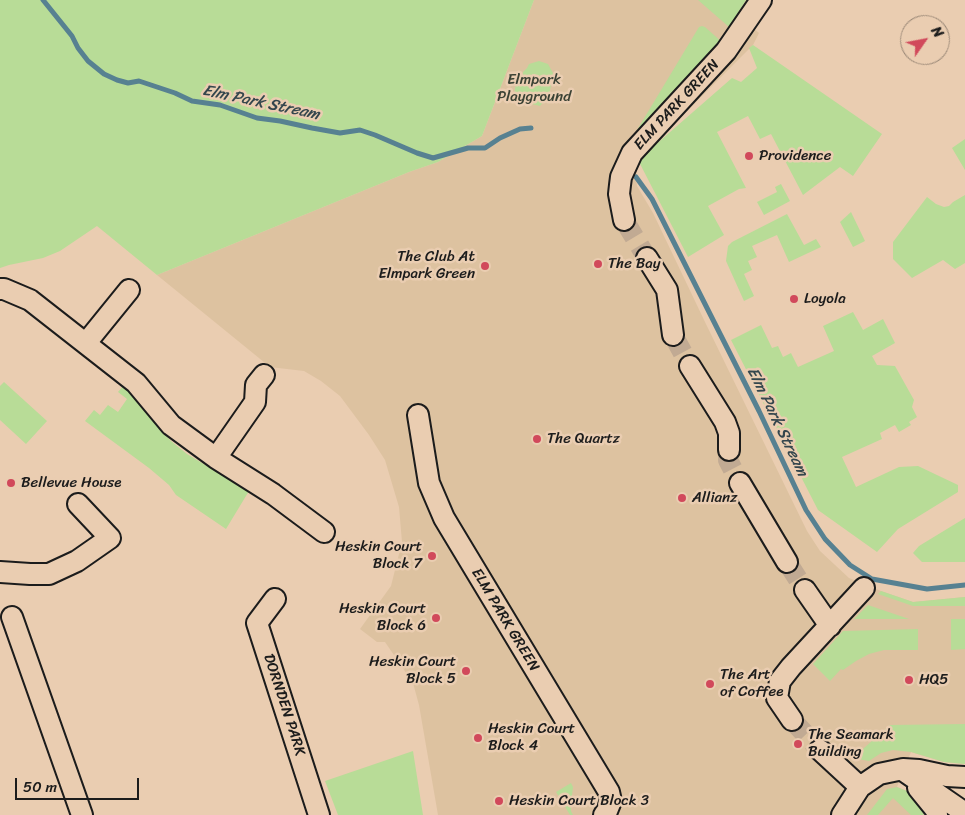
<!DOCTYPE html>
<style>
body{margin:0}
#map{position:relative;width:965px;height:815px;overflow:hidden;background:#eacdb1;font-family:Sriracha,sans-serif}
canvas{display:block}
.north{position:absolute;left:900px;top:15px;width:50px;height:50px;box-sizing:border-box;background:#eacdb1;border:1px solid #988675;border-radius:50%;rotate:57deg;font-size:14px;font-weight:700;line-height:20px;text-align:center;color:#1c1c1c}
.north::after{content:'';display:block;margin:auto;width:18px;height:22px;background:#d1495b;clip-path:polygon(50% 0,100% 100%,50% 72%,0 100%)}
.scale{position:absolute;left:15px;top:778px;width:124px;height:22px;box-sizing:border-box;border:2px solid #1c1c1c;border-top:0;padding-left:6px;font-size:15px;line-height:18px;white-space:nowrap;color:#1c1c1c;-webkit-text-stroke:4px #eacdb1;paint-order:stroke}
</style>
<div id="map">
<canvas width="965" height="815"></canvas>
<div class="north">N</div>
<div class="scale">50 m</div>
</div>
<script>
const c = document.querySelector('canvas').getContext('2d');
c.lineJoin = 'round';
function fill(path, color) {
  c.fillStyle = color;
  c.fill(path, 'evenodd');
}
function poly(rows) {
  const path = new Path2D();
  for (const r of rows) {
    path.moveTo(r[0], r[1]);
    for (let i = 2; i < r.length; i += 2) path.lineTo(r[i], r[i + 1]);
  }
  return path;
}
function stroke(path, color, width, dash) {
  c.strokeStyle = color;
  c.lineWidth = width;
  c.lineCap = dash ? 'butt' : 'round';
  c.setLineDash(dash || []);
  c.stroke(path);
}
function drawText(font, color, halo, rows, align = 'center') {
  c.font = font + ' Sriracha,sans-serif';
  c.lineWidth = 5;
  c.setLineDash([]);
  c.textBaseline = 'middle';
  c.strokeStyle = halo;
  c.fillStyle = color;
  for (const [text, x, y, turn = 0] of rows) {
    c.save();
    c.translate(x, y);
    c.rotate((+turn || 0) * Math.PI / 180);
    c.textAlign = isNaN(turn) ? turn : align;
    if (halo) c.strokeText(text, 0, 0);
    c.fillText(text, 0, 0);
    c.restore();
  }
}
const built = poly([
 [534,0,719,0,759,33,753,45,638,160,636,177,637,186,653,213,705,322,807,531,820,551,849,578,881,591,913,602,965,597,965,764,944,762,911,752,897,787,907,791,922,808,924,815,438,815,419,705,413,683,385,642,377,642,360,629,391,586,402,542,399,507,385,460,369,435,340,396,321,381,304,371,270,367,157,275,409,172,438,162,482,136]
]);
const green = poly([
 [0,0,534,0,482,136,438,162,409,172,157,275,97,226,60,251,43,258,9,265,0,268],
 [698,0,746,0,729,27],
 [702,26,705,27,723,43,631,140,699,27],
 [753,45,882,134,853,176,840,167,803,195,771,134,760,139,748,116,717,132,746,188,739,189,708,206,724,235,688,257,638,160,732,78,741,82,757,68,749,48],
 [539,61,548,64,553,73,549,96,540,106,523,102,514,94,516,84,523,77,523,72,527,68,529,64],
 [965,139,965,170,952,148],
 [781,184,790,201,764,215,757,202,777,192,775,187],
 [965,195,965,263,955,269,943,260,912,278,893,259,893,242,927,197,936,204,944,207,949,206,953,202],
 [851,212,865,241,853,247,840,222],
 [787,214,804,245,816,239,821,247,789,262,777,235,752,246,757,257,748,261,752,270,744,274,754,296,744,301,726,261,728,246,732,242],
 [853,312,863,330,883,319,895,343,872,356,877,365,895,366,914,400,912,407,917,417,909,422,911,425,899,432,895,425,880,433,882,439,842,457,856,487,899,467,918,466,958,485,958,492,898,529,877,552,818,510,731,340,761,325,772,348,778,346,783,357,791,353,798,367,834,351,823,326],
 [4,382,47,421,26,444,0,420,0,386],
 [123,386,144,405,160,429,171,441,187,454,249,491,226,529,176,495,169,485,149,468,85,421,94,410,100,415,108,405,118,412,127,399,118,392],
 [965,518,965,562,922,562,913,553,919,546],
 [881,591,913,602,965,597,965,606,913,606,878,594],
 [868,605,909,619,854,619],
 [951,619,965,619,965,649,951,650],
 [918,629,918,650,884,650,869,654,856,661,843,670,841,669,830,681,813,664,843,631],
 [965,724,965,764,944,762,911,752,893,750,881,753,869,761,858,759,855,756,890,725],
 [413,751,423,815,338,815,325,781],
 [571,783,573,787,571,804,571,811,573,815,570,815,556,792],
 [897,787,907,791,922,808,924,815,911,815,893,798,878,815,867,815,887,789]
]);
const stream = poly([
 [43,0,72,36,78,48,88,61,104,74,117,80,128,83,139,81,175,93,192,101,220,105,257,118,280,121,312,128,340,133,360,130,375,135,417,153,433,158,468,148,485,148,500,138,520,129,531,128],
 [636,177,652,199,759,411,806,510,825,539,850,565,872,579,927,589,965,585]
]);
const minorTunnel = poly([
 [624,220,647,258],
 [673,335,690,366],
 [729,450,728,460,740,483],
 [787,562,805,590],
 [792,720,820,750]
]);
const minor = poly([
 [624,220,619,194,620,185,621,177,632,153,726,51,761,0],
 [647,258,667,290,673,335],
 [0,289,4,289,30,300,136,383,171,425,216,458,273,494,324,532],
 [86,343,129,290],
 [690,366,725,422,729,433,729,450],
 [418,415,429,483,444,518,609,792,611,801,607,811,604,815],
 [216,458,255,402,256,385,264,375],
 [740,483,787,562],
 [0,572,30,574,49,574,77,561,110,538,78,504],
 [805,590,830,626],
 [275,599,257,623,319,815],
 [12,617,82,815],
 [792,720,777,698,780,681,791,667,864,588],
 [820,750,860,787],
 [904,771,965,813],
 [918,788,936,810,937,815],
 [842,815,860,787,879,774,903,769,919,770,947,776,965,777]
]);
const markers = [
 [749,156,5,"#d1495b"],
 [598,264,5,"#d1495b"],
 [485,266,5,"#d1495b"],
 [794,299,5,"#d1495b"],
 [537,439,5,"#d1495b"],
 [11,483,5,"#d1495b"],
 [682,498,5,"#d1495b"],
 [432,556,5,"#d1495b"],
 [436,618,5,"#d1495b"],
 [466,671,5,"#d1495b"],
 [909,680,5,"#d1495b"],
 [710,684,5,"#d1495b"],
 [478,738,5,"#d1495b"],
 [798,744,5,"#d1495b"],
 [499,801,5,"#d1495b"]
];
const parkNames = [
 ["Elmpark",534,80],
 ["Playground",534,97]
];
const streetNames = [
 ["ELM PARK GREEN",677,105,-47],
 ["ELM PARK GREEN",505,620,59],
 ["DORNDEN PARK",284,705,72]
];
const poiNames = [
 ["Providence",759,156],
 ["The Club At",475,257,"right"],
 ["Elmpark Green",475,274,"right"],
 ["The Bay",608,264],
 ["Loyola",804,299],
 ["The Quartz",547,439],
 ["Bellevue House",21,483],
 ["Allianz",692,498],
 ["Heskin Court",422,547,"right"],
 ["Block 7",422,564,"right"],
 ["Heskin Court",426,609,"right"],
 ["Block 6",426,626,"right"],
 ["Heskin Court",456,662,"right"],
 ["Block 5",456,679,"right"],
 ["The Art",720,675],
 ["of Coffee",720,692],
 ["HQ5",919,680],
 ["Heskin Court",488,729],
 ["Block 4",488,746],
 ["The Seamark",808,735],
 ["Building",808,752],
 ["Heskin Court Block 3",509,801]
];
const waterNames = [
 ["Elm Park Stream",261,103,12],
 ["Elm Park Stream",777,422,64]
];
fill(built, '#ddc2a0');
fill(green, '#b8dc97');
stroke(stream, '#578191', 5);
stroke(minorTunnel, '#c1aa93', 20, [20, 10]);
stroke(minor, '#1c1c1c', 24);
stroke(minor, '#eacdb1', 20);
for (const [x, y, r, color] of markers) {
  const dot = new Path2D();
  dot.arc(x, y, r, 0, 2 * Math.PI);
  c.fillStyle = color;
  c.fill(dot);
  stroke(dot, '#eacdb1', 2);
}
drawText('15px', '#3b4235', '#eacdb1', parkNames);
drawText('15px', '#1c1c1c', '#eacdb1', streetNames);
drawText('15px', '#1c1c1c', '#eacdb1', poiNames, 'left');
drawText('italic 16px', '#34464d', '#eacdb1', waterNames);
</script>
